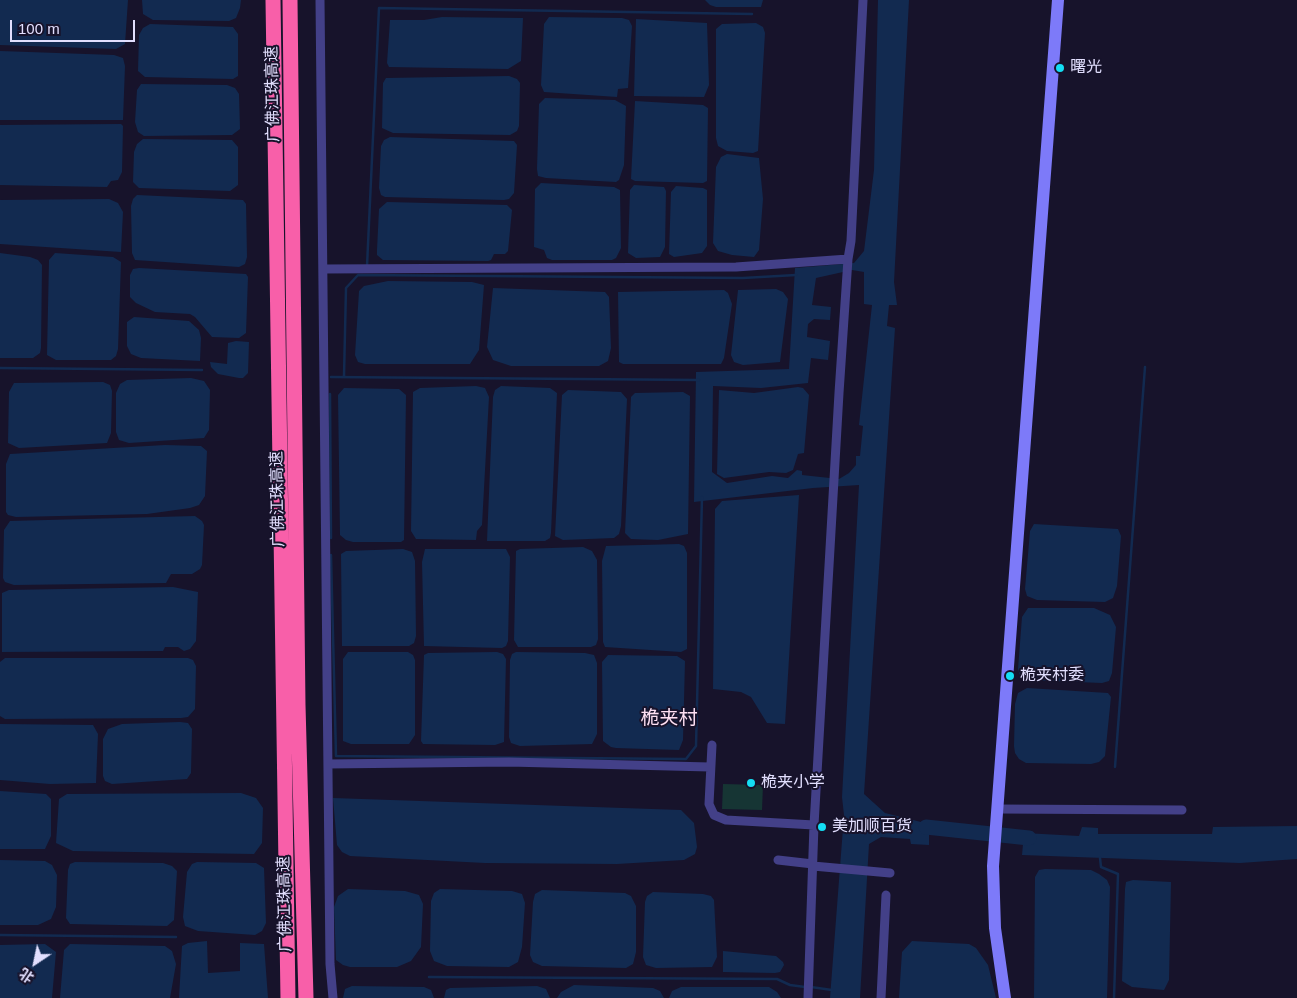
<!DOCTYPE html>
<meta charset="utf-8">
<style>
body{margin:0}
#map{position:relative;width:1297px;height:998px;overflow:hidden;background:#17132b;font-family:Helvetica,"Noto Sans SC",sans-serif}
canvas{display:block}
.north{position:absolute;left:10px;top:938px;width:50px;height:50px;-webkit-text-stroke:4px #17132b;paint-order:stroke;rotate:214deg;font-size:14px;font-weight:700;line-height:20px;text-align:center;color:#e2dffe}
.north::after{content:'';display:block;margin:auto;width:18px;height:22px;background:#e2dffe;clip-path:polygon(50% 0,100% 100%,50% 72%,0 100%)}
.scale{position:absolute;left:10px;top:20px;width:125px;height:22px;box-sizing:border-box;border:2px solid #e2dffe;border-top:0;padding-left:6px;font-size:15px;line-height:18px;white-space:nowrap;color:#e2dffe;-webkit-text-stroke:4px #17132b;paint-order:stroke}
</style>
<div id="map">
<canvas width="1297" height="998"></canvas>
<div class="north">北</div>
<div class="scale">100 m</div>
</div>
<script>
const c = document.querySelector('canvas').getContext('2d');
c.lineJoin = 'round';
function fill(path, color) {
  c.fillStyle = color;
  c.fill(path, 'evenodd');
}
function poly(rows) {
  const path = new Path2D();
  for (const r of rows) {
    path.moveTo(r[0], r[1]);
    for (let i = 2; i < r.length; i += 2) path.lineTo(r[i], r[i + 1]);
  }
  return path;
}
function stroke(path, color, width, dash) {
  c.strokeStyle = color;
  c.lineWidth = width;
  c.lineCap = dash ? 'butt' : 'round';
  c.setLineDash(dash || []);
  c.stroke(path);
}
function drawText(font, color, halo, rows, align = 'center') {
  c.font = font + ' Helvetica,"Noto Sans SC",sans-serif';
  c.lineWidth = 4;
  c.setLineDash([]);
  c.textBaseline = 'middle';
  c.strokeStyle = halo;
  c.fillStyle = color;
  for (const [text, x, y, turn = 0] of rows) {
    c.save();
    c.translate(x, y);
    c.rotate((+turn || 0) * Math.PI / 180);
    c.textAlign = isNaN(turn) ? turn : align;
    if (halo) c.strokeText(text, 0, 0);
    c.fillText(text, 0, 0);
    c.restore();
  }
}
const green = poly([
 [723,784,763,785,762,810,722,809]
]);
const water = poly([
 [0,0,128,0,125,44,116,49,0,45],
 [142,0,241,0,240,8,236,18,229,21,153,20,143,14],
 [705,0,763,0,761,7,716,7,710,5],
 [878,0,909,0,894,282,897,305,889,305,887,326,895,328,864,794,885,813,929,824,929,845,911,844,910,839,881,837,869,844,860,998,830,998,844,815,842,797,859,485,813,488,694,502,696,372,789,369,795,268,854,263,864,251,874,170],
 [852,270,864,272,864,304,872,305,859,425,863,426,860,456,856,456,856,465,849,473,839,479,802,475,802,471,797,470,788,478,772,476,727,483,712,472,713,386,761,388,808,383,811,358,828,360,830,341,807,337,808,324,814,319,830,320,831,307,812,305,816,278],
 [442,17,523,18,521,61,508,69,389,67,387,63,390,20,424,20],
 [549,17,622,18,629,20,632,26,628,88,618,89,617,97,544,92,541,85,544,24],
 [636,19,707,23,709,85,704,97,634,96],
 [756,23,763,27,765,33,758,151,753,153,727,151,718,146,716,138,716,29,722,24],
 [150,24,233,27,238,34,238,76,233,79,145,77,138,71,139,35,143,28],
 [0,51,114,55,123,58,125,66,123,120,0,120],
 [509,76,517,79,520,83,519,126,517,131,510,135,393,133,382,128,383,83,386,78],
 [141,84,227,85,235,88,239,94,240,129,232,135,144,136,138,132,135,122,137,90],
 [545,98,615,100,626,106,624,165,619,180,616,182,546,178,538,176,537,169,539,104],
 [635,101,703,105,708,108,707,181,703,183,635,181,631,179],
 [121,124,123,126,122,172,118,180,111,181,107,187,0,185,0,125],
 [390,137,514,141,517,145,514,193,509,199,504,200,385,197,381,195,379,188,381,146,384,140],
 [143,139,232,140,238,147,238,185,230,191,139,188,133,182,134,152,137,144],
 [727,154,759,158,763,199,759,250,754,257,732,255,718,251,713,243,716,167,721,157],
 [541,183,614,187,620,190,621,248,616,258,612,260,552,260,547,258,544,250,534,247,535,189],
 [634,185,664,187,666,191,665,247,660,257,636,258,628,253,630,190],
 [676,186,703,188,707,190,707,246,702,253,674,257,669,254,671,192],
 [137,195,243,200,246,204,247,257,245,264,239,267,135,260,132,253,131,206,133,199],
 [109,199,118,203,123,212,121,252,0,244,0,200],
 [387,202,507,205,512,210,508,251,505,254,494,254,491,260,488,261,383,260,377,255,377,250,379,209],
 [0,253,30,257,38,260,42,265,41,348,40,353,33,358,0,358],
 [55,253,113,257,121,262,118,349,116,356,111,360,56,360,47,355,49,260],
 [139,268,246,274,248,277,246,333,239,338,212,337,195,317,190,314,155,312,136,303,130,297,130,275,133,269],
 [388,281,472,282,484,285,479,350,470,364,365,364,358,362,355,355,359,291,364,286],
 [493,288,605,292,609,297,611,348,608,361,599,366,511,366,493,360,487,347],
 [776,289,783,292,788,299,780,362,743,365,734,362,731,355,738,290],
 [724,290,728,293,732,304,724,358,721,364,623,364,619,362,618,292],
 [134,317,189,321,199,330,201,338,200,361,141,358,131,354,127,346,127,322],
 [236,341,249,342,248,373,243,378,239,378,218,374,211,367,210,362,227,364,228,343],
 [191,378,204,381,210,390,209,430,204,438,129,443,119,440,116,432,116,393,120,384,127,380],
 [103,382,110,385,112,391,111,433,107,443,19,448,8,443,9,392,14,383],
 [476,386,485,388,489,397,482,525,477,531,476,540,416,539,411,531,413,392,420,388],
 [501,386,550,388,557,393,551,533,550,538,545,541,487,541,493,397,495,390],
 [798,387,803,388,809,395,804,453,798,454,793,470,786,473,769,472,724,478,717,474,719,390,754,393],
 [344,388,399,389,406,395,404,540,401,542,353,542,346,540,340,535,338,395],
 [568,390,621,392,627,399,621,526,619,534,614,538,563,540,555,536,562,395],
 [635,393,683,392,690,396,688,534,658,540,631,539,625,533,631,397],
 [165,445,201,446,207,451,205,496,199,505,190,508,147,514,16,517,8,515,6,512,6,464,10,454],
 [799,495,785,724,767,723,751,697,741,692,713,689,715,509,722,501],
 [195,516,202,521,204,525,202,565,200,569,192,574,171,574,166,583,14,585,5,582,3,578,4,530,10,521],
 [1034,524,1118,529,1121,536,1117,586,1113,598,1105,602,1037,600,1027,596,1025,589,1030,531],
 [679,544,684,546,687,553,687,649,681,652,605,647,603,642,602,561,606,546],
 [583,547,592,551,597,560,598,639,596,645,591,647,518,647,514,640,516,551,520,549],
 [403,549,412,552,415,561,416,636,414,643,409,646,342,646,341,554,346,551],
 [425,549,506,549,510,557,508,641,506,646,502,648,424,646,422,562],
 [173,587,198,592,196,641,190,649,184,651,178,647,165,647,163,651,2,652,2,593,9,590],
 [1028,608,1094,608,1110,615,1116,627,1112,673,1109,681,1102,683,1028,680,1020,676,1018,669,1022,617],
 [348,652,408,652,413,655,415,660,415,735,409,744,351,744,343,741,343,659],
 [497,652,503,654,506,659,504,742,495,745,423,744,421,741,424,655,428,653],
 [516,652,585,653,594,655,597,663,597,734,592,744,520,746,511,743,509,737,510,660,512,654],
 [608,655,677,656,685,661,683,740,679,750,616,748,611,747,603,741,602,662],
 [5,658,188,658,193,660,196,666,195,709,188,717,181,718,5,719,0,716,0,662],
 [1027,688,1108,693,1111,697,1105,756,1099,762,1091,764,1026,763,1019,759,1015,753,1014,746,1015,704,1018,693],
 [180,722,188,723,192,729,191,773,187,779,112,784,105,781,103,776,103,739,108,729,122,724],
 [0,724,93,725,98,734,96,783,50,784,0,780],
 [0,791,46,794,51,799,51,836,45,849,0,849],
 [241,793,256,798,263,808,262,843,254,854,73,851,56,843,59,799,67,794],
 [333,798,681,810,694,823,697,847,695,854,684,860,617,864,485,863,350,856,342,852,337,845],
 [1297,826,1297,859,1240,863,1022,855,1024,833,1079,836,1082,827,1098,828,1098,834,1212,834,1213,827],
 [0,860,45,861,52,865,57,875,56,907,51,919,38,925,0,925],
 [75,862,163,863,172,866,177,871,174,920,167,926,70,924,66,918,68,870,70,864],
 [197,862,256,863,264,868,266,923,262,931,255,935,198,931,185,926,183,917,187,872,192,864],
 [1045,869,1091,870,1099,874,1107,880,1110,887,1107,998,1034,998,1035,877,1039,870],
 [1133,880,1171,882,1169,980,1164,990,1132,987,1122,981,1125,889,1126,882],
 [348,889,405,891,419,895,423,904,421,947,411,961,397,967,350,967,343,965,336,960,334,907,338,896],
 [440,889,512,891,522,894,525,903,522,947,518,962,509,967,447,966,434,961,430,951,431,901,434,893],
 [542,890,625,893,631,896,636,906,636,952,633,964,626,968,542,966,533,962,530,955,533,902,535,894],
 [653,892,703,894,711,896,714,900,717,957,712,967,656,968,646,965,643,957,645,902,647,896],
 [207,941,208,973,240,971,240,943,264,944,268,998,179,998,182,946,188,943],
 [912,941,969,944,976,948,988,965,996,998,899,998,902,952],
 [45,944,56,952,52,998,0,998,0,945],
 [70,944,165,946,172,951,176,964,170,998,60,998,64,950],
 [723,951,776,956,783,962,784,965,780,972,775,973,723,972],
 [574,985,653,988,660,991,664,998,557,998,561,992],
 [352,986,424,987,431,990,434,998,343,998,345,989],
 [537,986,546,989,550,998,444,998,446,990,450,988],
 [681,987,769,987,777,992,781,998,669,998,672,991]
]);
const stream = poly([
 [367,266,379,8,752,14],
 [0,368,202,370],
 [344,376,346,288,358,275,743,278,796,275],
 [331,377,699,380],
 [330,394,331,538],
 [331,555,336,756,686,759,696,746,702,497],
 [1115,767,1145,367],
 [1100,858,1101,867,1118,874,1114,998],
 [0,935,176,937],
 [429,977,777,979,790,985,805,987],
 [811,987,832,990]
]);
const river = poly([
 [926,827,1029,838]
]);
const street = poly([
 [320,0,330,964,333,998],
 [323,269,736,267,848,259],
 [712,745,709,804,714,815,726,820,814,825],
 [328,764,509,762,710,767],
 [997,809,1182,810],
 [778,860,813,864],
 [813,866,890,873],
 [808,998,814,825,839,393,848,259,851,241,863,0],
 [881,998,886,895]
]);
const secondary = poly([
 [1005,998,995,928,993,866,1058,0]
]);
const highway = poly([
 [273,0,288,998],
 [290,0,298,705,306,998]
]);
const markers = [
 [1060,68,5,"#14def4"],
 [1010,676,5,"#14def4"],
 [751,783,5,"#14def4"],
 [822,827,5,"#14def4"]
];
const poiNames = [
 ["曙光",1070,68],
 ["桅夹村委",1020,676],
 ["桅夹小学",761,783],
 ["美加顺百货",832,827]
];
const streetNames = [
 ["广佛江珠高速",273,94,-91],
 ["广佛江珠高速",278,499,-91],
 ["广佛江珠高速",285,904,-91]
];
const quarterNames = [
 ["桅夹村",669,719]
];
fill(green, '#163534');
fill(water, '#122a50');
stroke(stream, '#122a50', 2.5);
stroke(river, '#122a50', 15);
stroke(street, '#434088', 9);
stroke(secondary, '#7d7af9', 12);
stroke(highway, '#f85fa9', 15);
for (const [x, y, r, color] of markers) {
  const dot = new Path2D();
  dot.arc(x, y, r, 0, 2 * Math.PI);
  c.fillStyle = color;
  c.fill(dot);
  stroke(dot, '#17132b', 2);
}
drawText('16px', '#e2dffe', '#17132b', poiNames, 'left');
drawText('16px', '#e2dffe', '#17132b', streetNames);
drawText('19px', '#fee0f3', '#17132b', quarterNames);
</script>
